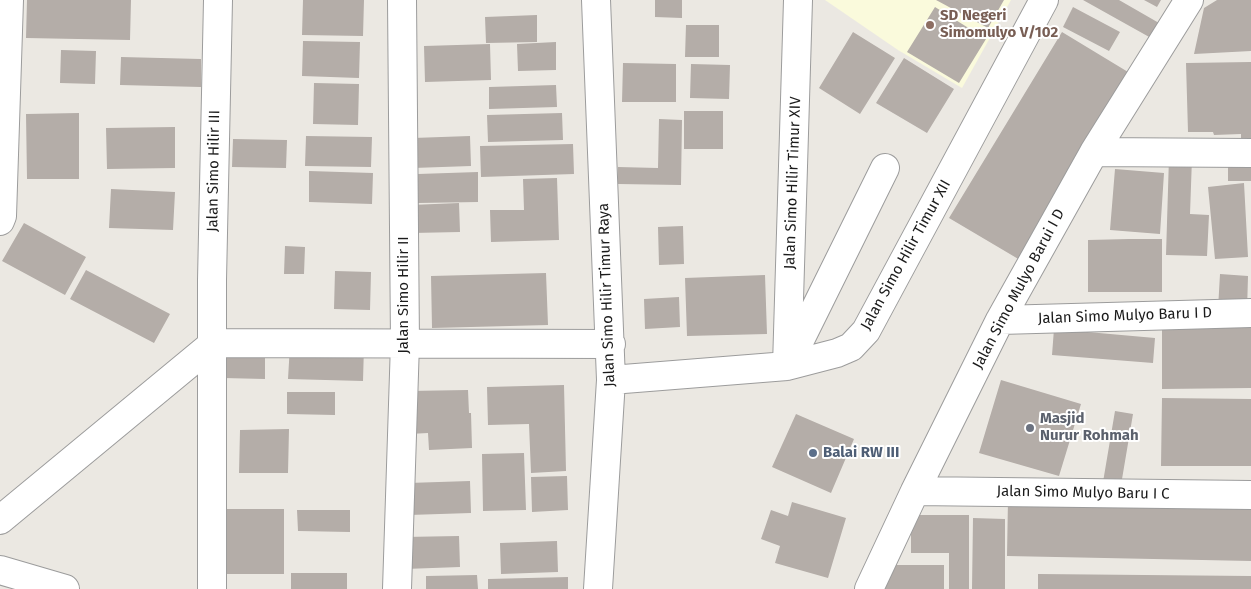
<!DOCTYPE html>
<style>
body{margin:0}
canvas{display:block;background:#ebe8e2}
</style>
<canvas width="1251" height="589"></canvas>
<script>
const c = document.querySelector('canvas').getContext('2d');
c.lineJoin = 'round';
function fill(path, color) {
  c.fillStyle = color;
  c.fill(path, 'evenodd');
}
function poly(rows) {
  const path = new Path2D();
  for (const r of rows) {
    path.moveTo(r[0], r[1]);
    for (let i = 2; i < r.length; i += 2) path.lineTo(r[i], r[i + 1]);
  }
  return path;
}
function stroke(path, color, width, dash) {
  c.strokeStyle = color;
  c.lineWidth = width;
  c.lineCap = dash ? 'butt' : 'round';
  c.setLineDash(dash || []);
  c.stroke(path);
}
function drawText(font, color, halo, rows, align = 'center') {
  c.font = font + ' "Fira Sans",sans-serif';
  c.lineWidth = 4;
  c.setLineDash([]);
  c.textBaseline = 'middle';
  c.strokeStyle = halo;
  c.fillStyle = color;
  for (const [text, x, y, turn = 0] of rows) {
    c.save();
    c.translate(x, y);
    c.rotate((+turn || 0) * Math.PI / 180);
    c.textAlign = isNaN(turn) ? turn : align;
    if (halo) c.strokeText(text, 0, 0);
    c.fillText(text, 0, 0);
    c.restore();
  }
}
const education = poly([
 [825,0,1011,0,962,88,898,50]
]);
const building = poly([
 [27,0,131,0,130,40,26,38],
 [303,0,364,0,363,36,302,35],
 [655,0,682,0,682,18,655,17],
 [936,0,1004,0,988,28],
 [1083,0,1119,0,1159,23,1151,38],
 [1144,0,1161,0,1157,7],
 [1217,0,1251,0,1251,51,1194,54,1204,8],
 [935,7,986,39,959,83,907,52],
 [1073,7,1120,32,1109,51,1063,27],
 [537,15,537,42,486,43,485,17],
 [686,25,719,25,719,57,685,57],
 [853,32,895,58,860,114,819,88],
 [1062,32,1133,75,1020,260,949,218],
 [303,41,360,42,359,78,302,76],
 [556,42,556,70,518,71,517,44],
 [490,44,491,80,425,82,424,46],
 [61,50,96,51,95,84,60,83],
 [121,57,201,59,201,87,120,85],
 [904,58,954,89,927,133,876,103],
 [1251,62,1251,143,1241,143,1241,134,1214,135,1213,132,1188,132,1186,63],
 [623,63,676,64,676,102,622,102],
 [691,64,730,65,729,99,690,98],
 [314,83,359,84,358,125,313,124],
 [556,85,557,107,489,109,489,87],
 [684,111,723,111,723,149,684,149],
 [79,113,79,179,27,179,26,114],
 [562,113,563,140,488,142,487,115],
 [659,119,682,120,681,185,618,184,618,167,658,168],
 [175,127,175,168,107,169,106,128],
 [306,136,372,137,371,167,305,166],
 [470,136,471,166,413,168,413,138],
 [233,139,287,140,286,168,232,167],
 [573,144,574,174,481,177,480,146],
 [1169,157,1192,158,1190,214,1209,215,1207,256,1166,255],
 [1228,165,1251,165,1251,181,1228,181],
 [1115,169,1164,173,1160,234,1110,230],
 [309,171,373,173,372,204,309,202],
 [478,172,478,202,418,203,418,174],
 [557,178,559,240,491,242,490,210,524,210,523,179],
 [1244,183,1248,257,1215,259,1208,187],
 [111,189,175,192,173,230,109,228],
 [459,203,460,232,412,233,411,205],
 [24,223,86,257,65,295,2,261],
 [683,226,684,264,659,265,658,227],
 [1129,239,1162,239,1162,292,1088,292,1088,240],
 [285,246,305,247,304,274,284,274],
 [86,270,170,314,154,343,70,299],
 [335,271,371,272,370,310,334,309],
 [546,273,548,325,432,328,431,276],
 [1220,274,1248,276,1247,311,1218,309],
 [765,275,767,334,687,336,685,278],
 [679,297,680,327,645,329,644,299],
 [1251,325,1251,388,1162,389,1162,326],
 [1054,329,1155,338,1153,363,1052,355],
 [290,345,364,346,363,381,288,379],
 [223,356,265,357,265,379,223,378],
 [1001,380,1081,404,1059,476,979,453],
 [564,385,566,471,531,473,529,424,488,425,487,387],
 [468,390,469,413,471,413,472,448,429,450,428,433,409,434,408,391],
 [287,392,335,392,335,415,287,414],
 [1162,398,1251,399,1251,466,1161,466],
 [1115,411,1133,414,1121,485,1103,482],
 [796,414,854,439,831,493,772,467],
 [289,429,288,473,239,473,240,430],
 [524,453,526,510,483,511,482,454],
 [567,476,568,510,532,512,531,477],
 [470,481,471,513,409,515,408,483],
 [1008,499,1251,505,1251,561,1007,556],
 [792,502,846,518,828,578,775,563,780,546,761,539,771,510,788,516],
 [222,509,284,509,284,574,220,574],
 [297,510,350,510,350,532,298,531],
 [911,515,969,515,969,589,949,589,949,553,911,553],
 [973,518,1005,519,1005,589,972,589],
 [459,536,460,567,405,569,404,537],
 [557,541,558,572,501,574,500,543],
 [885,565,944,565,944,589,885,589],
 [291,573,347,573,347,589,291,589],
 [1038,574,1251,576,1251,589,1038,589],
 [477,575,478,589,426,589,426,576],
 [568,577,568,589,488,589,488,579]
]);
const minor = poly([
 [596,0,611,380,598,589],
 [1094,152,1251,153],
 [0,221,2,216,9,0],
 [1000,320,1251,313],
 [791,358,885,168],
 [787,366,798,0],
 [611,380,787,366,837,353,851,347,866,331,1044,0],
 [915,491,1251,495],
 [0,520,214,343,611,344],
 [0,570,65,589],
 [212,589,212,280,218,0],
 [397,589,405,343,402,0],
 [869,589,915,491,1000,320,1094,152,1189,0]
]);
const markers = [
 [930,25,5,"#8d6e63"],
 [1030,428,5,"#6b7280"],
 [813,453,5,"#5c6f8a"]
];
const educationNames = [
 ["SD Negeri",940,16],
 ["Simomulyo V/102",940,33]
];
const streetNames = [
 ["Jalan Simo Hilir III",214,171,-89],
 ["Jalan Simo Hilir Timur XIV",793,183,-88],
 ["Jalan Simo Hilir Timur XII",906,255,-61],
 ["Jalan Simo Mulyo Barui I D",1019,289,-62],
 ["Jalan Simo Hilir II",404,295,-90],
 ["Jalan Simo Hilir Timur Raya",607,295,-92],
 ["Jalan Simo Mulyo Baru I D",1125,316,-2],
 ["Jalan Simo Mulyo Baru I C",1083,493,1]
];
const worshipNames = [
 ["Masjid",1040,419],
 ["Nurur Rohmah",1040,436]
];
const serviceNames = [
 ["Balai RW III",823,453]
];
fill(education, '#fafadc');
fill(building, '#b4ada8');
stroke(minor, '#9c9c9c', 30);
stroke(minor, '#fff', 28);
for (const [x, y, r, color] of markers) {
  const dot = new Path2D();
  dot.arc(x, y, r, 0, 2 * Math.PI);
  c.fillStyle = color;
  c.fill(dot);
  stroke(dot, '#fff', 2);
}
drawText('bold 15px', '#785e54', '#fff', educationNames, 'left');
drawText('15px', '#1b1b1b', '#fff', streetNames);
drawText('bold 15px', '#5b616d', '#fff', worshipNames, 'left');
drawText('bold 15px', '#4e5e75', '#fff', serviceNames, 'left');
</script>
